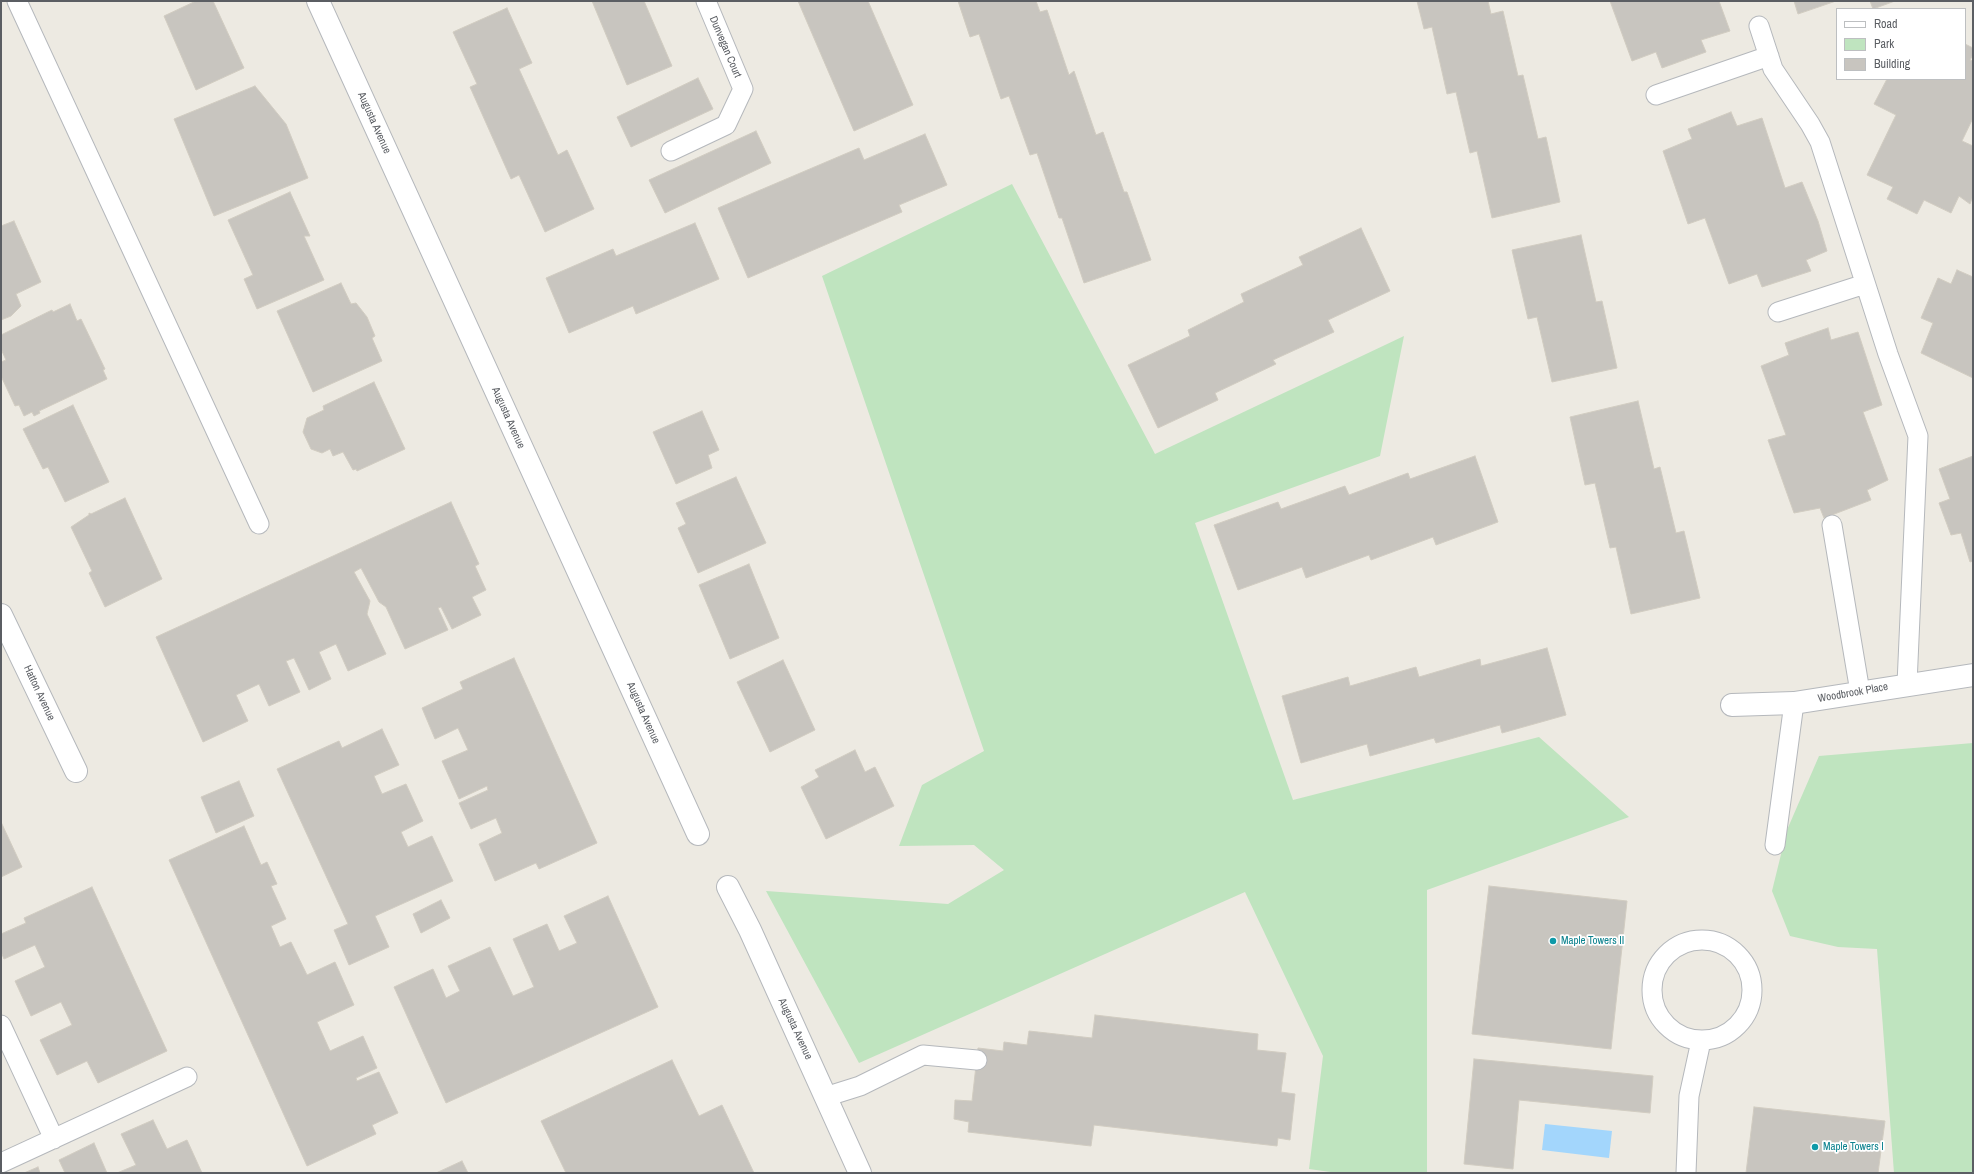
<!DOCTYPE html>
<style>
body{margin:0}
#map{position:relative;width:1974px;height:1174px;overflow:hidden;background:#edeae2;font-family:"Archivo Narrow",sans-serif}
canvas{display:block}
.frame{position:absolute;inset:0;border:2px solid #5b5e63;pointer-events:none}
.legend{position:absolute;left:1836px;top:8px;width:130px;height:72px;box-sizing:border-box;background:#fff;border:1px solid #bdbfc1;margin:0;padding:5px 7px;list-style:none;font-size:12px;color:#5b5e63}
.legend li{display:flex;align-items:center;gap:8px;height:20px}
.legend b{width:20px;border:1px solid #bdbfc1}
</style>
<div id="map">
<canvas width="1974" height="1174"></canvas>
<div class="frame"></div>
<ul class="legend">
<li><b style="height:5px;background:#fff"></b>Road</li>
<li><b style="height:11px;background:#bfe4bf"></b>Park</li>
<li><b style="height:11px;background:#c8c5bf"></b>Building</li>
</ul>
</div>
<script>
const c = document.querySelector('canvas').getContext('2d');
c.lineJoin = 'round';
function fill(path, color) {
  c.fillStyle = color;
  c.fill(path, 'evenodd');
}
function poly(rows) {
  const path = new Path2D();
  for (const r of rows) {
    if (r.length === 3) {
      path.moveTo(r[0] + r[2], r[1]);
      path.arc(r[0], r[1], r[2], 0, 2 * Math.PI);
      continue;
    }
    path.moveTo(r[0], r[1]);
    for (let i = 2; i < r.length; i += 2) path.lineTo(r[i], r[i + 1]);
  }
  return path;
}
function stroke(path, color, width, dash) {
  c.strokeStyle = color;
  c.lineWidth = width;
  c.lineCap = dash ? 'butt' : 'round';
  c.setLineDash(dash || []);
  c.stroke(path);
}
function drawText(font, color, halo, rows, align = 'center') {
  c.font = font + ' "Archivo Narrow",sans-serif';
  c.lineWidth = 3.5;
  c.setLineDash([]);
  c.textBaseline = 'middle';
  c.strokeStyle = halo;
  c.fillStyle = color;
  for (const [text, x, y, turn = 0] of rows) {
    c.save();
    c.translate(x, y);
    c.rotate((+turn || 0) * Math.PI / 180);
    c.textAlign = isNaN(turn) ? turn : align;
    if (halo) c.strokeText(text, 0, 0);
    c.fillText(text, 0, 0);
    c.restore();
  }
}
const green = poly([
 [1012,184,1155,454,1404,336,1380,456,1195,523,1293,800,1539,737,1629,817,1427,890,1427,1173,1338,1173,1309,1169,1323,1056,1245,892,859,1063,766,891,948,904,1004,870,974,845,899,846,922,785,984,751,822,276],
 [1973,743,1973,1173,1894,1173,1877,949,1838,947,1790,936,1772,891,1787,830,1819,756]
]);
const water = poly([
 [1545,1124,1612,1131,1609,1158,1542,1150]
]);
const building = poly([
 [196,1,213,1,244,68,196,90,164,16,196,1],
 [592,1,644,1,672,66,627,85,592,1],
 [798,1,868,1,913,105,854,131,798,1],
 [958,1,1036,1,1040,12,1047,10,1069,75,1074,71,1096,135,1103,132,1124,192,1127,192,1151,260,1084,283,1062,218,1059,218,1037,153,1030,155,1009,96,1001,99,979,34,970,37,958,1],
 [1417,1,1488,1,1491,14,1503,11,1518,76,1523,75,1538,139,1546,137,1560,202,1492,218,1477,151,1470,153,1456,92,1447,94,1432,27,1424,29,1417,1],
 [1610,1,1719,1,1730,31,1701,40,1706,52,1662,68,1656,52,1632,61,1610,1],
 [1794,1,1836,1,1798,14,1794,1],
 [1870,1,1895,1,1873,9,1870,1],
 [507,8,532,63,519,69,558,155,567,150,594,209,545,232,519,175,511,179,470,87,477,84,453,32,507,8],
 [1965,44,1973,48,1973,55,1970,60,1973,61,1973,118,1962,141,1973,146,1973,196,1970,204,1959,196,1951,213,1924,200,1917,214,1887,199,1893,187,1867,175,1896,115,1874,104,1887,79,1965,79,1965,44],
 [698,78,713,109,631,147,617,117,698,78],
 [255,86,286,124,308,178,214,216,174,119,255,86],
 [1731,112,1737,126,1762,118,1785,188,1802,182,1818,221,1827,251,1806,260,1811,271,1762,287,1757,274,1729,284,1705,218,1688,224,1663,151,1692,139,1688,129,1731,112],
 [756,131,771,163,665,213,649,180,756,131],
 [925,134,947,185,899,205,902,212,748,278,718,208,859,148,864,160,925,134],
 [290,192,310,236,304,236,324,280,257,309,244,279,253,275,228,220,290,192],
 [14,221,41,282,16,294,21,306,11,316,1,320,1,226,14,221],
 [695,223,719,279,636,314,633,306,569,333,546,278,613,249,616,256,695,223],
 [1361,228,1390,291,1328,320,1334,332,1273,360,1276,364,1215,393,1218,400,1158,428,1128,365,1190,336,1188,330,1244,302,1241,294,1303,265,1299,257,1361,228],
 [1581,235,1596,302,1602,301,1617,368,1552,382,1537,317,1528,319,1512,250,1581,235],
 [1957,270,1973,277,1973,378,1921,353,1933,323,1921,318,1938,278,1951,284,1957,270],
 [341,283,351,304,356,303,367,317,375,336,372,338,382,361,313,392,277,311,341,283],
 [70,304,77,321,81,319,105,369,103,370,107,379,39,411,40,413,34,416,32,412,24,416,19,405,15,406,1,376,1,362,6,360,1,349,1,335,52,310,53,312,70,304],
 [1828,328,1831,340,1858,332,1882,405,1863,412,1888,480,1867,490,1871,500,1824,518,1820,508,1794,513,1768,440,1786,435,1761,366,1789,355,1785,343,1828,328],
 [374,382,405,449,357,471,356,469,353,470,343,452,333,456,330,449,322,453,311,449,303,432,307,418,324,410,323,406,374,382],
 [1638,401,1654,469,1660,467,1676,533,1684,531,1700,598,1631,614,1616,547,1610,548,1595,483,1585,485,1570,417,1638,401],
 [73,405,109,482,65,502,48,467,43,469,23,429,73,405],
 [702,411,719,450,708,455,712,468,676,484,653,432,702,411],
 [1475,456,1498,522,1436,545,1433,537,1371,560,1369,555,1306,578,1302,567,1238,590,1214,525,1278,502,1281,509,1345,486,1349,495,1408,473,1410,479,1475,456],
 [1973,456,1973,561,1970,562,1961,533,1951,535,1939,503,1950,499,1939,469,1973,456],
 [736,477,766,543,698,573,678,528,686,524,676,503,736,477],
 [125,498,162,579,105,607,89,573,92,571,71,527,89,515,89,513,91,514,125,498],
 [451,502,479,564,475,566,486,590,472,597,481,615,452,629,441,607,438,608,448,630,405,649,386,607,379,602,361,568,354,572,370,601,367,614,386,654,348,671,336,644,319,652,331,679,309,690,294,658,286,661,300,692,269,706,259,684,236,695,248,721,203,742,156,637,451,502],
 [749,564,779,638,730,659,699,585,749,564],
 [1547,648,1566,715,1502,733,1500,725,1436,743,1434,738,1370,756,1367,744,1301,763,1282,696,1348,677,1350,686,1416,667,1419,677,1480,659,1481,666,1547,648],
 [514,658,597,843,539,869,536,863,495,881,479,844,502,833,496,818,471,829,459,803,488,790,487,786,459,799,442,761,468,750,458,728,435,739,422,708,463,689,460,682,514,658],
 [783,660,815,730,770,752,737,682,783,660],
 [382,729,399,765,374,776,382,794,406,784,423,821,401,832,408,847,432,836,453,881,375,916,389,947,349,965,334,930,348,924,277,769,339,741,342,748,382,729],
 [855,750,865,772,875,767,894,806,826,839,801,787,819,777,815,770,855,750],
 [239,781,254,816,216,833,201,797,239,781],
 [1,822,22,867,1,877,1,822],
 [244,826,261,865,267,862,277,884,271,886,286,919,271,926,280,947,291,942,307,975,335,962,354,1005,317,1022,330,1051,363,1036,377,1068,356,1078,357,1081,379,1072,398,1113,372,1125,376,1134,307,1166,169,860,244,826],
 [1489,886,1627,901,1611,1049,1472,1034,1489,886],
 [92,887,167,1051,98,1083,87,1061,57,1075,40,1040,72,1025,61,1002,31,1016,15,981,45,967,35,945,4,959,1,952,1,934,26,923,24,918,92,887],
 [608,896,658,1007,446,1103,394,987,433,969,446,998,460,991,448,966,490,947,513,996,534,987,513,939,547,924,559,951,577,943,564,916,608,896],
 [441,900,450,918,421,933,413,914,441,900],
 [1095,1015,1258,1034,1257,1050,1286,1053,1281,1092,1295,1094,1290,1140,1278,1138,1277,1146,1094,1125,1091,1146,968,1132,969,1122,954,1119,955,1100,972,1101,978,1048,1003,1051,1004,1042,1027,1045,1029,1031,1092,1038,1095,1015],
 [1474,1059,1653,1076,1650,1113,1519,1100,1513,1169,1464,1164,1474,1059],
 [672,1060,699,1116,722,1105,754,1173,566,1173,541,1121,672,1060],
 [1754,1107,1885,1121,1878,1173,1746,1173,1754,1107],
 [153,1120,167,1149,187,1140,202,1173,117,1173,136,1165,121,1134,153,1120],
 [94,1143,107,1173,65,1173,59,1160,94,1143],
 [462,1161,468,1173,436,1173,462,1161],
 [38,1167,40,1173,24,1173,38,1167]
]);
const service = poly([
 [17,1,259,524],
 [1759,26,1773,69,1810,124,1820,142,1888,354,1918,436,1907,684],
 [1656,95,1769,56],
 [671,151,726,125,743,89,706,1],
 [1778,312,1865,284],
 [1832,525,1860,692],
 [1775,845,1794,703],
 [1702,990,50],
 [1,1025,54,1139],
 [825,1097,860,1086,923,1055,977,1060],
 [1,1163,187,1077],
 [1686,1173,1689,1096,1701,1041]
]);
const minor = poly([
 [318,1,698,834],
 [1,615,76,771],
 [1732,705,1794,703,1973,675],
 [728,887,750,930,860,1173]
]);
const markers = [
 [1553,941,4,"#0f9aa8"],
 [1815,1147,4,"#0f9aa8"]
];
const streetNames = [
 ["Dunvegan Court",725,47,67],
 ["Augusta Avenue",374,123,66],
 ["Augusta Avenue",508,418,66],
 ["Hatton Avenue",39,693,65],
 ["Woodbrook Place",1853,693,-10],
 ["Augusta Avenue",643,713,66],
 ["Augusta Avenue",795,1029,65]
];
const cultureNames = [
 ["Maple Towers II",1561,941],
 ["Maple Towers I",1823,1147]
];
fill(green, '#bfe4bf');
fill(water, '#a3d6fc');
fill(building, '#c8c5bf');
stroke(building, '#d1ccc1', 1);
stroke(service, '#b5b8bc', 21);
stroke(minor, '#b5b8bc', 24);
stroke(service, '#fff', 19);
stroke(minor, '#fff', 22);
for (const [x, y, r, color] of markers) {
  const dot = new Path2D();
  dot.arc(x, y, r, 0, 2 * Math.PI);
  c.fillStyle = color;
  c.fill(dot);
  stroke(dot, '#fff', 1.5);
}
drawText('11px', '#5b5e63', '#fff', streetNames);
drawText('11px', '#0d838f', '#fff', cultureNames, 'left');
</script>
